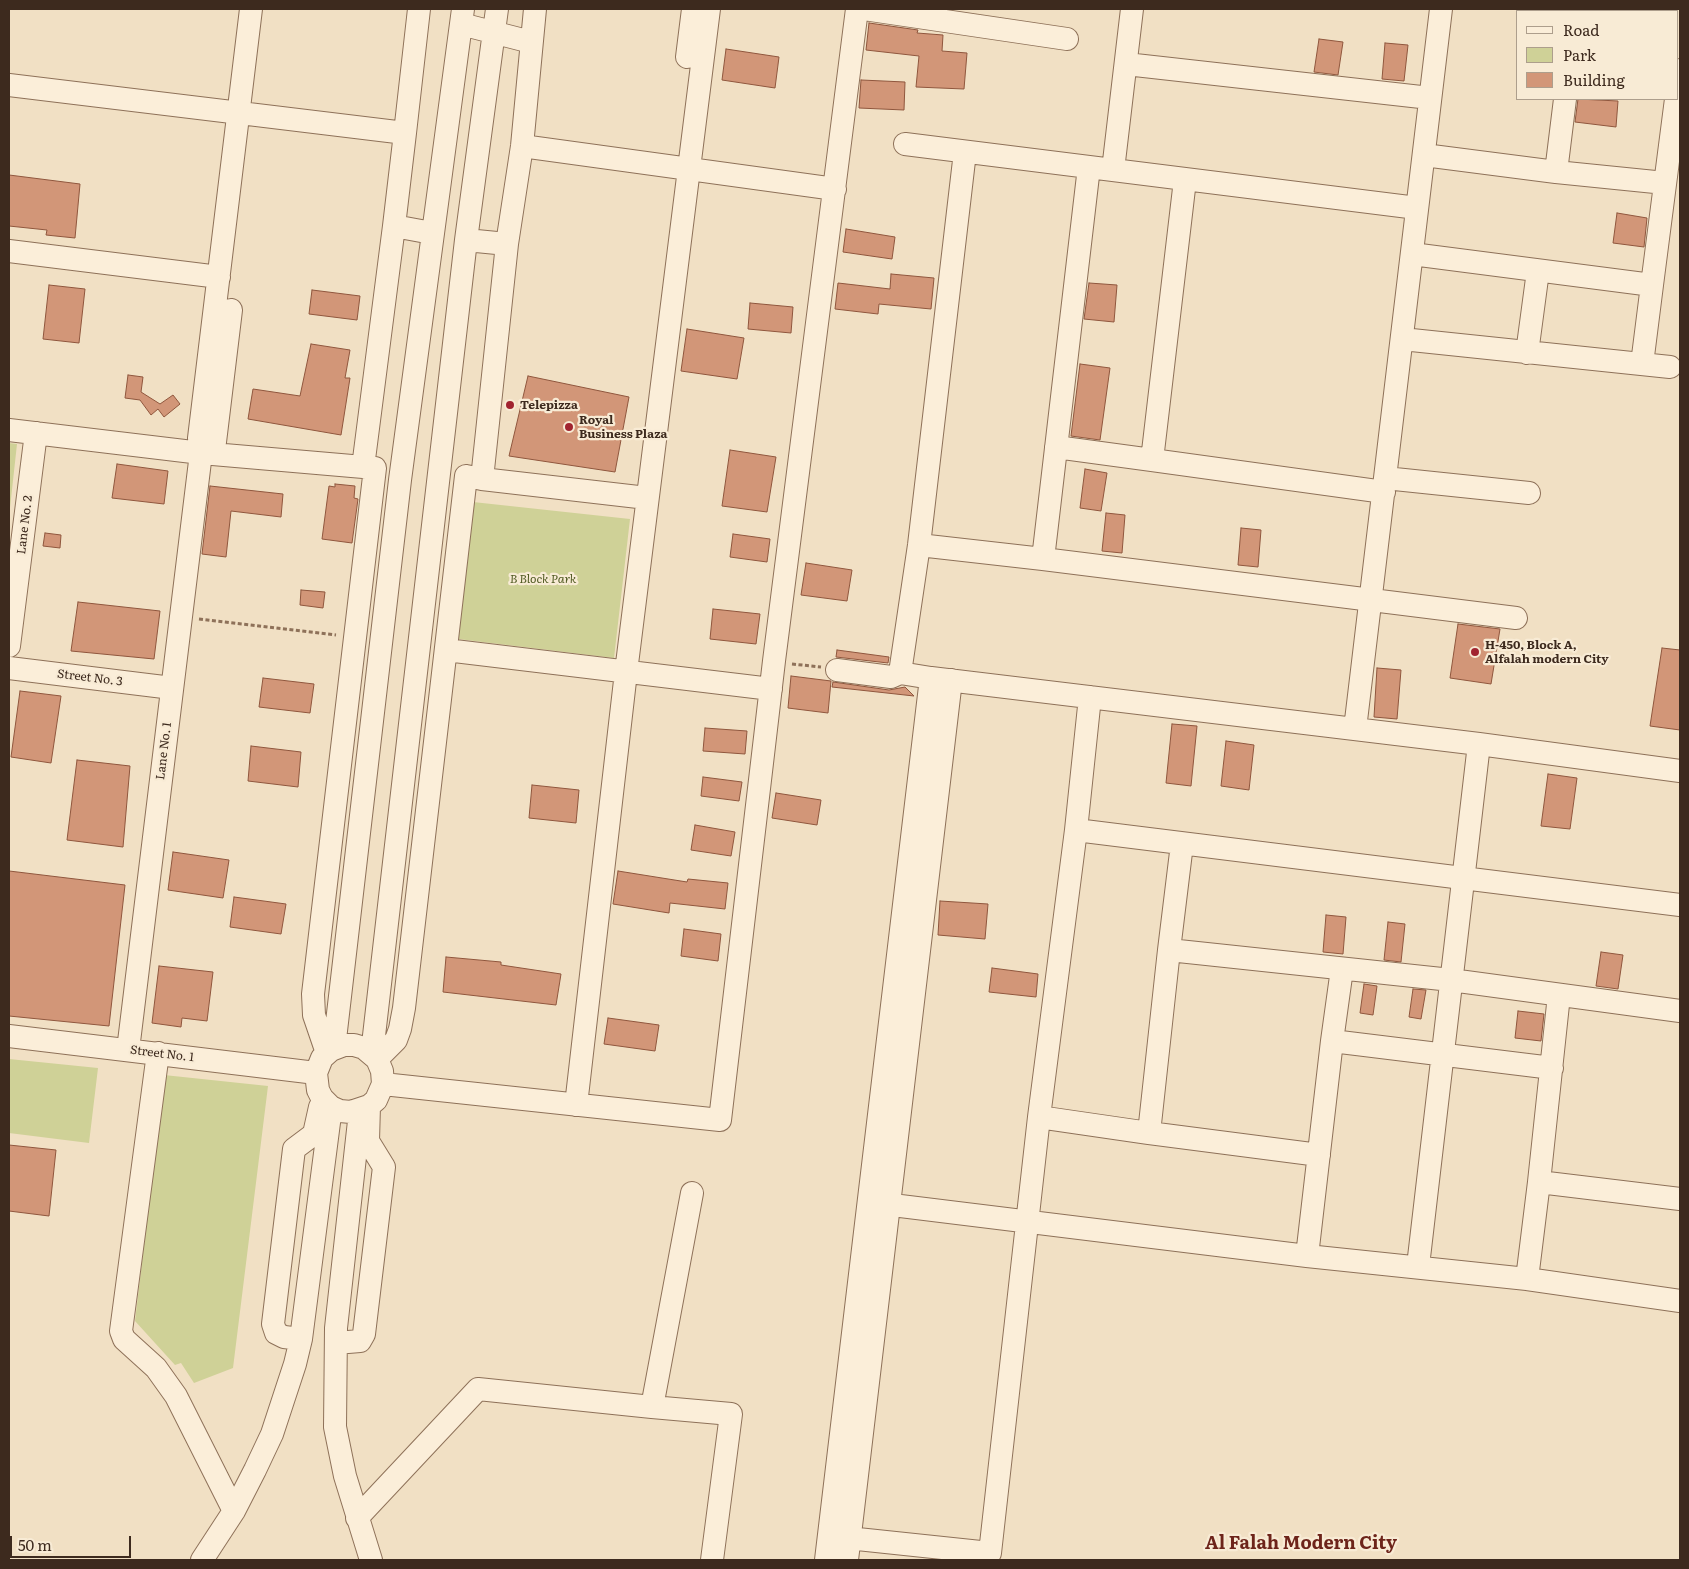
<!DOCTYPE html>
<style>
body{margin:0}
#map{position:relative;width:1689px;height:1569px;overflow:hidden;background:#f1e0c4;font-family:Literata,serif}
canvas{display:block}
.frame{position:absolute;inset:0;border:10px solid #3d2a1e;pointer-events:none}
.legend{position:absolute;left:1516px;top:10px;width:162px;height:90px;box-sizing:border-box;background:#f8ebd5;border:1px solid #ad9e8c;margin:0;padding:6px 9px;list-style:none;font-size:15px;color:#3d2a1e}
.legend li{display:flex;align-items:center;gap:10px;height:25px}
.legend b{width:25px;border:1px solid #ad9e8c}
.scale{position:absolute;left:10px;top:1536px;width:121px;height:22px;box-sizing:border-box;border:2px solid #3d2a1e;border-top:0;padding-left:6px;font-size:15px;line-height:18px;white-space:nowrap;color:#3d2a1e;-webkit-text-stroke:4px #f8ebd5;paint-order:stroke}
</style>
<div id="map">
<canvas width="1689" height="1569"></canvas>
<div class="frame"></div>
<ul class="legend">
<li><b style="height:6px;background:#fbeed9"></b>Road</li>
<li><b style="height:14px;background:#cfd197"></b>Park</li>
<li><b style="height:14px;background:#d29678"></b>Building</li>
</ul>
<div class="scale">50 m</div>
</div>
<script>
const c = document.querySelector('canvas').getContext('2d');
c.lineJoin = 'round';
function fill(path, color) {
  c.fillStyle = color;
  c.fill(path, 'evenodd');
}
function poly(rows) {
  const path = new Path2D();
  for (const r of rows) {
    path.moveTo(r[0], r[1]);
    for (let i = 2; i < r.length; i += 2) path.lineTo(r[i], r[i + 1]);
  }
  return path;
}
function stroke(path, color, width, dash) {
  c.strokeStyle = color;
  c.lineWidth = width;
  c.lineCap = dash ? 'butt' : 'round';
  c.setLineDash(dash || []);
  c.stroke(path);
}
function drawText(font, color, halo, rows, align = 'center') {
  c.font = font + ' Literata,serif';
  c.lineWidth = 4.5;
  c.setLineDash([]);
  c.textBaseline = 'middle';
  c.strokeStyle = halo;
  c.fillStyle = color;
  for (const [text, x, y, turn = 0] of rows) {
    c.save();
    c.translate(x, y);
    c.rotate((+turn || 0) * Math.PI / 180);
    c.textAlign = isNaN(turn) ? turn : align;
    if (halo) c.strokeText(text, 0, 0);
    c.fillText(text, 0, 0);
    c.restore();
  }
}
const green = poly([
 [9,443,17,444,9,517],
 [473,502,630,519,614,658,458,639],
 [9,1059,98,1068,89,1143,9,1133],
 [164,1075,268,1086,233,1368,194,1383,181,1363,175,1365,135,1321]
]);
const building = poly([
 [869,23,918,30,917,33,943,35,942,51,967,53,964,89,916,87,919,56,866,50,869,23],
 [1319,39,1343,42,1338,75,1314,72,1319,39],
 [1385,43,1408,45,1404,81,1382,79,1385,43],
 [726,49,779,57,775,88,722,80,726,49],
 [861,80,905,82,904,110,859,108,861,80],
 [1578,99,1618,101,1616,127,1575,122,1578,99],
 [9,175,80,184,75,238,46,235,47,230,9,226,9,175],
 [1617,213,1647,218,1644,247,1613,243,1617,213],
 [846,229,895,237,892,259,843,252,846,229],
 [891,274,934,278,931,309,879,304,878,314,835,309,838,283,890,289,891,274],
 [1089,283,1117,285,1114,322,1084,319,1089,283],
 [49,285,85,289,79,343,43,339,49,285],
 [312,290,360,296,357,320,309,314,312,290],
 [750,303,793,307,791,333,748,329,750,303],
 [687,329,744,338,737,379,681,371,687,329],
 [311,344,350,350,345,378,350,378,341,435,248,419,253,389,300,396,311,344],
 [1080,364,1110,368,1100,440,1071,436,1080,364],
 [128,375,143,377,141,392,160,404,173,395,180,404,164,417,158,409,151,415,140,400,125,398,128,375],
 [528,376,629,397,615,472,509,456,528,376],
 [730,450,776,457,767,512,722,506,730,450],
 [117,464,168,471,164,504,112,498,117,464],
 [1085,469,1107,473,1101,511,1080,508,1085,469],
 [335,484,355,486,354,498,358,499,352,543,322,539,329,486,335,487,335,484],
 [210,486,283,494,281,517,231,511,226,557,202,554,210,486],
 [1106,513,1125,515,1122,553,1102,551,1106,513],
 [1241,528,1261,530,1258,567,1238,565,1241,528],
 [45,533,61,535,60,548,43,546,45,533],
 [733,534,770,539,767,562,730,557,733,534],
 [806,563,852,570,847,601,801,595,806,563],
 [301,590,325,592,323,608,300,605,301,590],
 [78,602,160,611,154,659,71,651,78,602],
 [713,609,760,614,756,644,710,639,713,609],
 [1458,624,1500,629,1491,684,1450,678,1458,624],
 [1662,648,1680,650,1680,730,1650,726,1662,648],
 [837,650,889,657,888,663,836,657,837,650],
 [1377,668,1401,670,1397,719,1374,717,1377,668],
 [791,676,831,681,828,713,788,708,791,676],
 [263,678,314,684,310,713,259,707,263,678],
 [833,682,889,690,905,687,914,696,832,687,833,682],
 [20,691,61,696,51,763,11,757,20,691],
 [1172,724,1197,726,1191,786,1166,783,1172,724],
 [705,728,747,731,745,754,703,751,705,728],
 [1226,741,1254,745,1249,790,1221,786,1226,741],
 [251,746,301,752,298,787,248,781,251,746],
 [77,760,130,766,123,847,67,840,77,760],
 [1548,774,1577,778,1570,829,1541,826,1548,774],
 [703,777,742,782,739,801,701,796,703,777],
 [532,785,579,790,576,823,529,818,532,785],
 [776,793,821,800,817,825,772,818,776,793],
 [695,825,735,832,731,856,691,850,695,825],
 [173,852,229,860,223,898,168,890,173,852],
 [9,871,125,885,109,1026,9,1016,9,871],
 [618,871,687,882,688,879,728,883,725,909,670,903,669,913,613,904,618,871],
 [234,897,286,904,281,934,230,927,234,897],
 [940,901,988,904,985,939,938,935,940,901],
 [1326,915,1346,917,1343,954,1323,952,1326,915],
 [1388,922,1405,924,1401,962,1384,960,1388,922],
 [684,929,721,934,718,961,681,956,684,929],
 [1601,952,1623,955,1618,989,1596,986,1601,952],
 [446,957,501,962,501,965,561,974,556,1005,443,992,446,957],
 [159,966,213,972,207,1021,182,1018,181,1027,152,1023,159,966],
 [992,968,1038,974,1036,997,989,992,992,968],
 [1364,984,1377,986,1373,1015,1360,1013,1364,984],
 [1413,989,1426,990,1421,1019,1409,1017,1413,989],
 [1518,1011,1544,1014,1541,1041,1515,1038,1518,1011],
 [608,1018,659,1025,655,1051,604,1044,608,1018],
 [9,1145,56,1150,49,1216,9,1211,9,1145]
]);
const path = poly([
 [199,619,336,635],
 [792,664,821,667]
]);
const minor = poly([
 [864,9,1067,39],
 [1575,11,1575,9],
 [461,24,531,42],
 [687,57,693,9],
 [1126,64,1430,98],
 [9,85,405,133,394,226],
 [1678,89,1680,70],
 [405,133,419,9],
 [905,144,1417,208],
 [522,146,835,189],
 [1424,155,1556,172,1565,99],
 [1089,167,1043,559,1516,618],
 [1113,170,1132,9],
 [1556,172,1665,183],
 [1185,180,1152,460,1384,492],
 [466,240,507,244],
 [9,251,219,277],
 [1412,254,1652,285,1676,99],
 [1402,339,1670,367],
 [1527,353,1538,271],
 [1642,364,1652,285],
 [9,430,201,453,375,468,313,994,314,1015,327,1053],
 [1056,447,1152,460],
 [201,453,215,442,231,310],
 [363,467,394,226,432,233],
 [1385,478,1529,493],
 [482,479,647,498],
 [919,545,1043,559],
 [9,646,36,433],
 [446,650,771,689],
 [9,668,172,688],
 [837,670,891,677,900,673],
 [931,678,900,673,919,545,965,152],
 [1355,729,1441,9],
 [1076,830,1090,697],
 [1169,950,1182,844],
 [1559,995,1539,1182,1680,1199],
 [9,1036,316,1073],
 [1332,1041,1342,969],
 [334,1048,400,480,463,9],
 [128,1050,201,453,199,438,251,9],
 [158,1053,121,1331,124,1339,156,1368,176,1396,234,1511],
 [372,1053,466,240,497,9],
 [377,1059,396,1040,400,1029,404,1008,466,476,482,479,507,244,522,146,535,9],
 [383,1084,720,1120,774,661,857,9],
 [576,1105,626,672,709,9],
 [1039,1117,1149,1133],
 [359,1121,336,1328,335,1427,345,1476,371,1560],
 [1319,1155,1149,1133,1169,950,1451,980,1680,1011],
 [876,1203,1307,1256,1527,1279,1680,1301],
 [1307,1256,1332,1041,1552,1068],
 [1418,1266,1479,744],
 [1527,1279,1539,1182],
 [301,1339,284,1337,276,1333,273,1324,294,1149,314,1134,320,1107],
 [336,1343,360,1341,364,1334,384,1167,368,1141,369,1106,376,1100,383,1084,382,1071,377,1059,364,1048,354,1045,344,1045,331,1050,322,1058,316,1073,318,1090,322,1098,331,1107,340,1111,351,1112,369,1106],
 [652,1407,731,1414,712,1560],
 [357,1518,478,1389,652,1407,692,1193],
 [829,1536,990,1553,1039,1117,1076,830,1680,905],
 [202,1560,234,1511,255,1470,272,1434,295,1364,301,1339,331,1107],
 [826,1560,931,678,1479,744,1680,771],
 [847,1560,951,680]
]);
const markers = [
 [510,405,5,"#a12430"],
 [569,427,5,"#a12430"],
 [1475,652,5,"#a12430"]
];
const poiNames = [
 ["Telepizza",520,405],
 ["Royal",579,420],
 ["Business Plaza",579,434],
 ["H-450, Block A,",1485,645],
 ["Alfalah modern City",1485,659]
];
const streetNames = [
 ["Lane No. 2",25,525,-83],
 ["Street No. 3",90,678,7],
 ["Lane No. 1",164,751,-83],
 ["Street No. 1",162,1054,7]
];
const parkNames = [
 ["B Block Park",543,579]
];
const districtNames = [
 ["Al Falah Modern City",1301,1544]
];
fill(green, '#cfd197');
fill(building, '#d29678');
stroke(building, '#8f563d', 1);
stroke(minor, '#8e7159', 24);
stroke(path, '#8e7159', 3, [4, 2.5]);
stroke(minor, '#fbeed9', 22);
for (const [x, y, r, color] of markers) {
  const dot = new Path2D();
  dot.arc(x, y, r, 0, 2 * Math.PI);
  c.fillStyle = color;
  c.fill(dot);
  stroke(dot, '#f8ebd5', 2);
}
drawText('bold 12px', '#3d2a1e', '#f8ebd5', poiNames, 'left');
drawText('12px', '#3d2a1e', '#f8ebd5', streetNames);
drawText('italic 12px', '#515b23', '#f8ebd5', parkNames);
drawText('bold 18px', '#6d241a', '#f8ebd5', districtNames);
</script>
